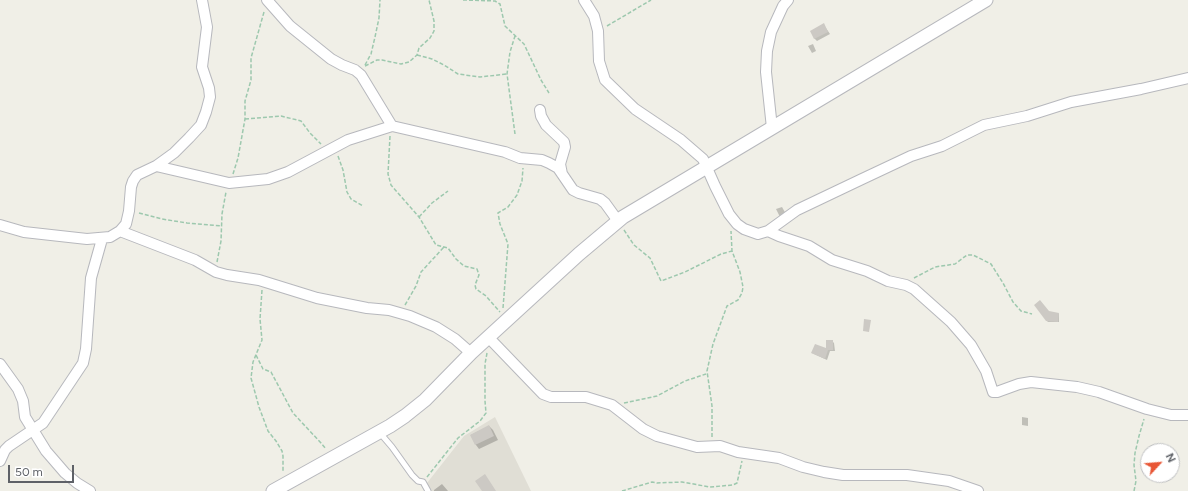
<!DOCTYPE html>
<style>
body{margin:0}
#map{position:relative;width:1188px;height:491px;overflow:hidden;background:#f0efe7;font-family:Figtree,sans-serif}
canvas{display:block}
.north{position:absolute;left:1140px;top:443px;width:40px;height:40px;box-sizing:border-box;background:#fff;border:1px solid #bfc0c2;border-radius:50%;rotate:64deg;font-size:11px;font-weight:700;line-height:16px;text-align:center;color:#5e6167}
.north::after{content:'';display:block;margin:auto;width:14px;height:18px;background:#e85635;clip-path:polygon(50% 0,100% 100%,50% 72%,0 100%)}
.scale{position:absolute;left:8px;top:465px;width:66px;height:18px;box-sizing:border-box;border:2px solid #5e6167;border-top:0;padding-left:5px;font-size:12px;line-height:14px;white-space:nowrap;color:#5e6167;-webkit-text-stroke:3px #fff;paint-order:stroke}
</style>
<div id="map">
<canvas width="1188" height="491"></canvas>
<div class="north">N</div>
<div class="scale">50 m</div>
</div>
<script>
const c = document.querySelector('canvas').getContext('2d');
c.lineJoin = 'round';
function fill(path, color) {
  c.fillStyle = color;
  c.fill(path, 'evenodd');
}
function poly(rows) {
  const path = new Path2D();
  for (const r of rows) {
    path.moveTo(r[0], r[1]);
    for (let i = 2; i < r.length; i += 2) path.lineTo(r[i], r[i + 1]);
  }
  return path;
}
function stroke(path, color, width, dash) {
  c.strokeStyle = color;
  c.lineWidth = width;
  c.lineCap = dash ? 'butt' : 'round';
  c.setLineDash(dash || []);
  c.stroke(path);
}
const education = poly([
 [495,417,531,491,431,491,427,483,464,436]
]);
const shadow = poly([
 [824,25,830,34,817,41,814,38],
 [813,44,816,51,812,53,808,46],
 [782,207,786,214,780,217,776,209],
 [1049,312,1059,314,1059,322,1048,322,1046,320],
 [832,341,834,343,835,351,830,351,827,360,812,353,828,349],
 [1022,417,1028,418,1028,426,1022,425],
 [489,426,493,430,498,440,479,449,476,445,471,435],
 [442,484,448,491,434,491,434,490]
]);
const building = poly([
 [824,23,828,32,814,39,810,31],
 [1040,300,1049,311,1059,313,1058,322,1046,321,1034,305],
 [864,319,871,320,869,332,863,331],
 [826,340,833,340,833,350,828,350,825,359,811,353,815,344,826,348],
 [489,425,494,436,475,445,470,435],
 [485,474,496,491,482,491,475,481]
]);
const path = poly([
 [463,0,495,1,500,4,505,26,524,44,541,80,549,93],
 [607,26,651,0],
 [417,55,432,59,444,65,458,74,480,77,507,74],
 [365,65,371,54,375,37,379,18,380,0],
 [365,66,377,60,382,60,401,64,409,62,417,55,419,48,430,38,434,31,434,21,429,0],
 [245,119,281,116,301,121,310,133,321,144],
 [515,134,507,74,510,52,515,36],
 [390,136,388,174,391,185,419,217,436,245,448,248,456,259,464,266,477,269,479,275,475,285,476,289,486,296,500,312],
 [338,156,343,170,347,192,351,199,363,206],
 [233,174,238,158,245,119,245,101,251,80,251,58,264,12],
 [139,213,162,219,187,223,222,226],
 [419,217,432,203,448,191],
 [624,230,634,245,650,258,661,281,685,272,721,254,732,251],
 [217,262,221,241,222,214,226,192],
 [914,278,935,267,955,264,967,255,973,255,991,264,1003,283,1013,302,1021,311,1032,314],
 [262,290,260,319,262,340,253,362,251,378,259,407,268,431,276,441,282,451,283,456,283,472],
 [405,305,416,286,421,272,444,247],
 [503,308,508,244,500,224,498,213,508,207,517,195,522,181,523,168],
 [256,355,263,369,271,372,293,413,321,443,326,449],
 [624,403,657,396,685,381,706,374],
 [712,437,712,406,707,371,713,344,727,306,738,300,742,293,743,287,740,272,732,251,731,231],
 [427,477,458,438,480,421,486,413,485,401,485,364,487,353],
 [622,491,652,482,657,483,682,482,710,487,733,485,737,483,742,461],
 [1134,491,1136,481,1134,465,1135,453,1139,436,1144,419]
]);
const service = poly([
 [380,433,392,447,412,475,418,481,423,482,428,491]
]);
const minor = poly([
 [267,0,290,26,331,59,342,65,355,70,361,75,392,126],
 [584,0,594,16,598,31,599,61,605,80,635,109,681,140,703,159,715,186,729,214,737,224,744,229,758,234,768,231,797,210,860,180,911,156,942,146,984,125,1027,116,1071,102,1141,89,1188,78],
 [540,110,541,116,546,125,564,142,565,147,560,164,562,174],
 [772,128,766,72,767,51,771,32,783,6,788,0],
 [156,166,229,183,268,179,288,172,348,140,392,126,505,152,520,158,542,160,549,163,558,168,573,190,579,193,600,199,605,203,618,221],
 [0,225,24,232,87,239,110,237,120,231,126,224,129,211,131,187,133,181,137,175,156,166,174,153,189,138,201,125,206,112,210,97,209,88,202,67,207,27,202,0],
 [120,231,195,260,216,272,227,275,259,280,317,298,367,308,389,310,410,316,436,327,455,339,471,353],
 [768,231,779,236,809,246,832,260,867,271,888,281,906,285,914,289,951,322,971,345,986,371,993,392,997,392,1019,384,1031,382,1077,387,1099,392,1147,409,1171,415,1188,415],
 [487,338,491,340,543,394,551,397,586,397,612,405,643,429,657,436,697,447,720,446,738,452,779,458,803,467,824,472,843,475,907,475,949,481,978,491],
 [0,364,18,389,23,401,25,417,46,451,65,473,77,483,90,491],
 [0,461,5,450,9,446,43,423,83,363,86,349,91,278,102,239]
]);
const tertiary = poly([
 [273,491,390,426,405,416,425,400,471,353,579,254,623,217,986,0]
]);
fill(education, '#e0ded5');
fill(shadow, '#0003');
fill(building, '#ccc9c4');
stroke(service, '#b7b8bd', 7);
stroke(minor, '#b7b8bd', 12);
stroke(tertiary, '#b7b8bd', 15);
stroke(path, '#9dc8ae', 1.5, [4, 2]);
stroke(service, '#fff', 5);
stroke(minor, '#fff', 10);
stroke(tertiary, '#fff', 13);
</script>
